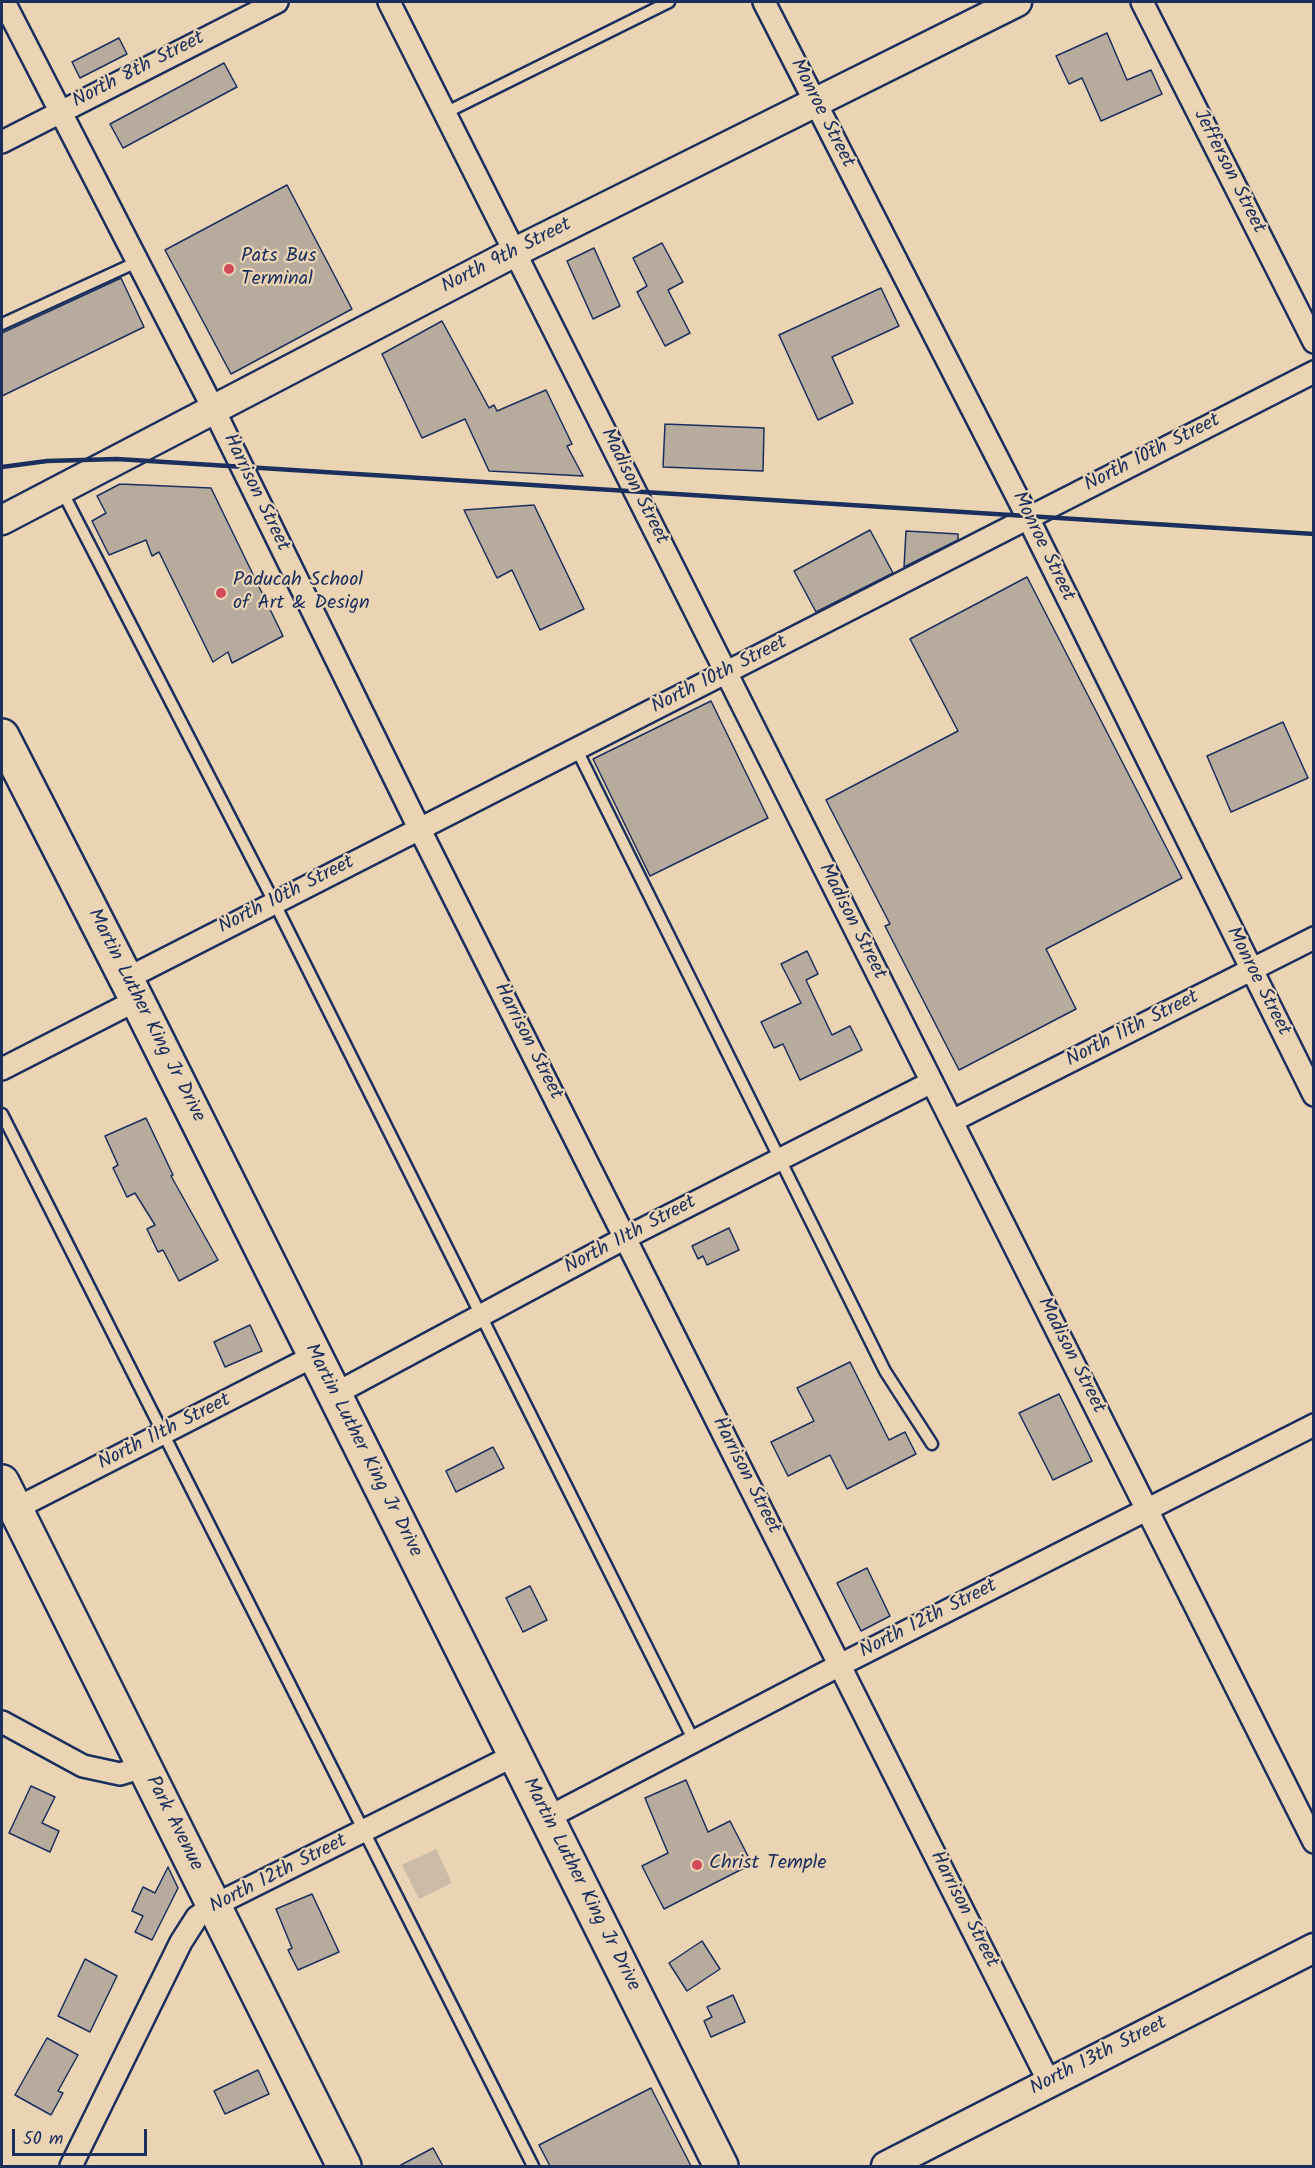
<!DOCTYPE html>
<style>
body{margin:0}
#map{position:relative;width:1315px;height:2168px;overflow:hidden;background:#ead4b3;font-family:Kalam,sans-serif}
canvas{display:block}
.frame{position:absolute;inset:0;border:3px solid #1b2f5e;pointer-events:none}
.scale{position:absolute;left:12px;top:2129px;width:135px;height:27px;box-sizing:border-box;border:3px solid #1b2f5e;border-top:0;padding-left:8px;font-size:18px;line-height:21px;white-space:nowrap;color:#1b2f5e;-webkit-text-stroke:4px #ead4b3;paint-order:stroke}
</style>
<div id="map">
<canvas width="1315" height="2168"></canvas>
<div class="frame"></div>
<div class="scale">50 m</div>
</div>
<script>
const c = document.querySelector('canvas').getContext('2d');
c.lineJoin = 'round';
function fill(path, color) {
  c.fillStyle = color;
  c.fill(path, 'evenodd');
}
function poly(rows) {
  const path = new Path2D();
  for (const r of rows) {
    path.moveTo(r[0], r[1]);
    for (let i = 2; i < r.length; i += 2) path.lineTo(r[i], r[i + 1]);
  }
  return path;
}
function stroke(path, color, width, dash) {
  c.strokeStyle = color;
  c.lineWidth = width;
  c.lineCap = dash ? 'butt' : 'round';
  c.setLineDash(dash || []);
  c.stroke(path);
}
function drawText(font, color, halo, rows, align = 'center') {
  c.font = font + ' Kalam,sans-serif';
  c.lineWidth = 4.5;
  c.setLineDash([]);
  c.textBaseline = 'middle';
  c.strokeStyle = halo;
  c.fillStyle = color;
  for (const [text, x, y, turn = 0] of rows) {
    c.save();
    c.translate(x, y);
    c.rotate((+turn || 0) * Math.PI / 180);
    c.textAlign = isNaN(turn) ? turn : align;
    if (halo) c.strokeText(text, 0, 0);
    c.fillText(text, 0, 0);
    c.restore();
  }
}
const green = poly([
 [436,1849,452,1883,419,1899,402,1865]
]);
const building = poly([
 [1107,33,1127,80,1151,70,1162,94,1101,121,1082,78,1069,84,1056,56,1107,33],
 [119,38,127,54,80,78,72,62,119,38],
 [224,63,237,87,123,148,110,124,224,63],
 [287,185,352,309,231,374,165,250,287,185],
 [662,243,683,282,668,290,690,333,665,346,637,292,647,286,633,258,662,243],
 [594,248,620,306,593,319,567,261,594,248],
 [121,278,144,327,2,396,2,333,121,278],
 [881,288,899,326,832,357,853,403,818,420,779,335,881,288],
 [442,321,489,408,494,405,497,411,546,390,572,444,567,446,583,476,489,471,465,419,422,438,382,354,442,321],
 [665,424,764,428,763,471,663,467,665,424],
 [120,484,211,488,283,636,232,663,228,652,213,662,159,552,152,556,146,540,109,555,92,521,106,513,97,496,120,484],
 [534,505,584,609,540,630,512,570,497,578,464,510,534,505],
 [870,530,893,573,816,612,794,571,870,530],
 [906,531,958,534,958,540,904,567,906,531],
 [1027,577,1182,878,1046,949,1076,1009,959,1070,885,926,890,924,826,800,958,731,910,639,1027,577],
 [711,701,768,818,650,876,593,759,711,701],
 [1283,722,1308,778,1231,812,1207,756,1283,722],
 [807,951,818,974,806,980,832,1035,850,1026,862,1050,800,1080,783,1044,774,1048,761,1022,801,1003,781,964,807,951],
 [146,1118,173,1175,171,1176,218,1260,179,1281,163,1250,158,1252,147,1229,155,1225,135,1193,127,1197,113,1168,118,1165,105,1136,146,1118],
 [729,1228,739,1250,707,1265,703,1256,698,1259,692,1246,729,1228],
 [250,1325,262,1351,225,1367,214,1342,250,1325],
 [850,1362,889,1440,905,1432,916,1454,847,1489,830,1455,788,1476,771,1442,814,1421,797,1388,850,1362],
 [1059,1394,1092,1461,1053,1480,1019,1413,1059,1394],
 [493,1447,504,1468,456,1492,446,1471,493,1447],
 [867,1568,890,1616,861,1631,837,1583,867,1568],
 [530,1586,547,1620,523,1632,506,1598,530,1586],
 [686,1780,708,1832,730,1821,752,1864,664,1909,642,1866,668,1853,645,1798,686,1780],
 [31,1786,55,1797,42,1823,59,1831,50,1852,9,1833,31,1786],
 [168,1867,178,1888,152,1940,135,1932,143,1916,132,1911,143,1887,155,1893,168,1867],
 [312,1894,339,1952,298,1970,288,1950,292,1948,276,1909,312,1894],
 [702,1941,720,1969,687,1991,669,1963,702,1941],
 [85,1959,117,1976,90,2032,58,2016,85,1959],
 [733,1995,745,2022,711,2037,704,2021,712,2017,707,2007,733,1995],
 [47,2038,78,2055,58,2091,63,2093,51,2115,15,2095,47,2038],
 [258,2070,269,2094,225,2114,214,2091,258,2070],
 [651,2088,691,2166,550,2166,539,2145,651,2088],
 [433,2148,443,2166,399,2166,433,2148]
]);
const lane = poly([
 [445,113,669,2],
 [2,324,137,262],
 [62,491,274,902,694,1741],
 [576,748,885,1371,932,1444],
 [2,1114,533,2166]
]);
const street = poly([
 [4,2,214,410,419,828,1049,2082],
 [389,2,1314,1842],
 [764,2,1028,518,1314,1095],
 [1142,2,1314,342],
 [2,142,277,2],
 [126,979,1314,372],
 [2,1069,137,1000],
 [952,1121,1314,938],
 [333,1395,625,1238,932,1082],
 [15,1509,314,1356],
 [2,1722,83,1766,120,1774,143,1767],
 [547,1818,840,1665,1314,1425],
 [71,2166,181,1942,197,1917,215,1905,515,1755]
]);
const secondary = poly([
 [2,520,515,252,1017,2],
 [886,2166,1314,1948]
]);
const primary = poly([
 [2,736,137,1000,721,2166],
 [2,1482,344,2166]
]);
const rail = poly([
 [2,467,47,461,117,459,1314,534]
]);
const markers = [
 [229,269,6,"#d1495b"],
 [221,593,6,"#d1495b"],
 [697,1865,6,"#d1495b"]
];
const streetNames = [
 ["North 8th Street",139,71,-27],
 ["Monroe Street",821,114,63],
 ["Jefferson Street",1228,172,63],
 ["North 9th Street",507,257,-27],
 ["North 10th Street",1153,454,-27],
 ["Madison Street",633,487,63],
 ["Harrison Street",255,493,64],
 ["Monroe Street",1042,547,64],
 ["North 10th Street",720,676,-27],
 ["North 10th Street",287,896,-27],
 ["Madison Street",851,922,63],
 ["Monroe Street",1257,982,63],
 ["Martin Luther King Jr Drive",145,1016,63],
 ["North 11th Street",1133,1030,-27],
 ["Harrison Street",527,1042,63],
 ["North 11th Street",631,1236,-28],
 ["Madison Street",1070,1356,63],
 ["North 11th Street",165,1433,-27],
 ["Martin Luther King Jr Drive",362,1451,63],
 ["Harrison Street",745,1476,63],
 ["North 12th Street",929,1620,-27],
 ["Park Avenue",173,1824,63],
 ["North 12th Street",279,1875,-27],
 ["Martin Luther King Jr Drive",580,1885,63],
 ["Harrison Street",963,1910,63],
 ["North 13th Street",1099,2057,-27]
];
const poiNames = [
 ["Pats Bus",241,258],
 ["Terminal",241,281],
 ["Paducah School",233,582],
 ["of Art & Design",233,605],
 ["Christ Temple",709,1865]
];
fill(green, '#ccbca7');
fill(building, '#b7ab9e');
stroke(building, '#1b2f5e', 1.5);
stroke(lane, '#1b2f5e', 15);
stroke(street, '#1b2f5e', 26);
stroke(secondary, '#1b2f5e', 33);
stroke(primary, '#1b2f5e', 38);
stroke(lane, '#ead4b3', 10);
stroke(street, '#ead4b3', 21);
stroke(secondary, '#ead4b3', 28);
stroke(primary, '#ead4b3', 33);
stroke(rail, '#1b2f5e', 4.5);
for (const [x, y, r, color] of markers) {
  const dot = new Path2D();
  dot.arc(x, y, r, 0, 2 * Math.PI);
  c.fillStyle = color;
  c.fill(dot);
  stroke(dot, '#ead4b3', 2);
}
drawText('20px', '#1b2f5e', '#ead4b3', streetNames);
drawText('20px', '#1b2f5e', '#ead4b3', poiNames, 'left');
</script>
